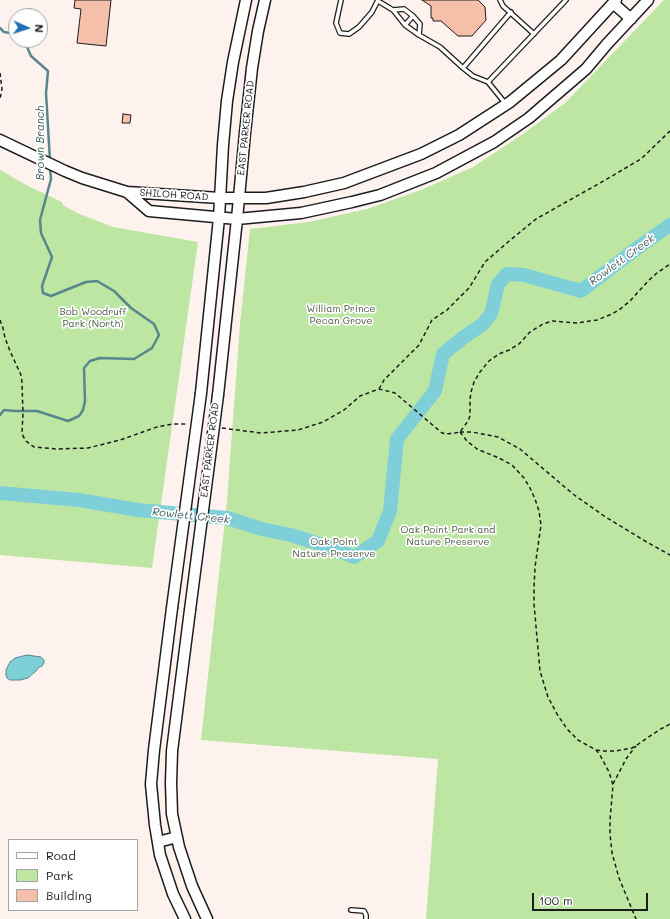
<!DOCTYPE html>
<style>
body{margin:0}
#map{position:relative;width:670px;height:919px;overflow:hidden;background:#fdf2ee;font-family:Mali,sans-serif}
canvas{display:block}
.legend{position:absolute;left:8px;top:839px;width:130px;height:72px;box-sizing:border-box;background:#fff;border:1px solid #a4a4a4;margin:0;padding:5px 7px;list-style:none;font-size:12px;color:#1c1c1c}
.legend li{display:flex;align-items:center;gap:8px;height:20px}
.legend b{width:20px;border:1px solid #a4a4a4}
.north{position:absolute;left:8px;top:8px;width:40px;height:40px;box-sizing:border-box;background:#fff;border:1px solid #a4a4a4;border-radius:50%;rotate:93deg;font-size:11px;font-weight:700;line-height:16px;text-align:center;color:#1c1c1c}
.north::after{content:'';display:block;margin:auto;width:14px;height:18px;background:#1f6fb2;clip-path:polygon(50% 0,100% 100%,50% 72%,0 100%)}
.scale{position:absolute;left:532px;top:893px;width:116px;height:18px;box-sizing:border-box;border:2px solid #1c1c1c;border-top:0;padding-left:5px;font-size:12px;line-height:14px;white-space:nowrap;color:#1c1c1c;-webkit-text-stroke:3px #fff;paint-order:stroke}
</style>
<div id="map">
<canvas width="670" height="919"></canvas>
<ul class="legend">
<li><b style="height:5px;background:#fff"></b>Road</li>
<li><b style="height:11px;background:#bde6a2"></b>Park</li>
<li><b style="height:11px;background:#f6bfaa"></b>Building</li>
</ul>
<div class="north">N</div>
<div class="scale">100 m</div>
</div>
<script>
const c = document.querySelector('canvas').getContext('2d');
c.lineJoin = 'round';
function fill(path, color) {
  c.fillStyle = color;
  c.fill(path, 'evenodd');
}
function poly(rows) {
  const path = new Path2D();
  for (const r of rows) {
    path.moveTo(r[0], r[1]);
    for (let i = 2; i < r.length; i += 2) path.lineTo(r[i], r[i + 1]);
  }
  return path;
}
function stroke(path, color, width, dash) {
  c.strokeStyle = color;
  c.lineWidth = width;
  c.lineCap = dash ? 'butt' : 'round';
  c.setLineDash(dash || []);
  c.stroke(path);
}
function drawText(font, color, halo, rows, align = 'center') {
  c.font = font + ' Mali,sans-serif';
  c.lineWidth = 3.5;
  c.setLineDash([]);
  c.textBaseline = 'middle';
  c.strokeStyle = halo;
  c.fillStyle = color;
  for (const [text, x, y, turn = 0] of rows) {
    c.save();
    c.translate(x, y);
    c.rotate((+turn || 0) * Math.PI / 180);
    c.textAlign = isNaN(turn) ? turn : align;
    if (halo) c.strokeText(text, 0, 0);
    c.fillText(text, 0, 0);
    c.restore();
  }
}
const green = poly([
 [664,0,670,0,670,919,426,919,438,759,201,740,227,501,240,324,250,229,308,222,367,209,421,190,473,167,523,134,565,103],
 [0,170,28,186,62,202,63,205,77,213,113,227,198,242,152,568,0,555]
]);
const water = poly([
 [27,655,41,657,44,660,44,663,42,666,38,668,36,671,28,678,20,680,10,680,7,678,6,675,6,670,10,662,15,658,27,655]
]);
const stream = poly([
 [0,28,4,32,16,34],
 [24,40,31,56,48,71,46,93,50,161],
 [0,415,4,410,15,411,37,411,68,421,79,416,83,410,85,401,84,368,90,361,100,358,134,359,152,348,159,335,154,324,131,308,114,291,97,281,86,282,51,296,43,293,42,286,52,257,41,233,40,220,51,179,50,168]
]);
const river = poly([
 [0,493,79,500,138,510,227,518,262,529,291,535,335,549,354,557,378,541,390,511,397,439,435,391,443,354,464,337,483,324,491,314,498,284,507,274,524,275,581,291,636,249,670,225]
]);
const building = poly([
 [75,0,111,0,106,46,77,43,81,9,74,8,75,0],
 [422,0,478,0,485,7,486,20,472,36,458,36,441,21,433,21,433,18,431,18,431,6,422,0],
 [123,114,131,115,130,123,122,123,123,114]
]);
const path = poly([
 [0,73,2,89,0,99],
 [0,320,3,328,5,338,10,351,21,375,22,382,23,414,22,432,23,436,26,441,34,447,57,449,88,448,120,440,157,427,172,424,188,424],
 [379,389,384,380,419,345,432,320,447,310,469,288,485,262,508,242,536,219,600,183,641,159,670,131],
 [222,428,261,433,298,430,323,422,344,410,360,396,379,389,395,393,442,433,446,434,455,433,460,432,468,421,470,416,470,400,471,392,474,382,480,372,489,361,499,354,509,350,519,344,530,332,543,324,552,321,577,323,590,321,597,320,612,314,619,310,630,301,649,280,657,273,670,264],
 [460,432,467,441,477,449,499,458,512,465,524,478,530,488,535,499,539,511,541,525,535,567,534,588,534,604,540,671,548,697,557,714,567,729,578,740,596,750,600,755,609,772,613,785,610,820,610,834,612,853,619,878,636,919],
 [460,432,472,432,498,437,520,449,573,494,604,516,645,541,670,555],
 [596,750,603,751,615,751,632,748,637,745,659,730,670,724],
 [613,784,626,759,632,751,636,746]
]);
const lane = poly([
 [341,0,336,23,340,33,349,34,359,27,372,12,378,0],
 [500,0,503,6,534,34],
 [378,1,393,10,405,25,419,35,440,47,463,68,473,76,488,82,505,103],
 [393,10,404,9,413,16,420,24,419,35],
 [405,25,413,16],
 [463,68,511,12],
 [488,82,566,0],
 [351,910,364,911,366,915,366,919]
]);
const secondary = poly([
 [613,3,631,19],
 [0,140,65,171,82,178,127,192,220,198,266,198,304,192,344,183,421,154,459,135,510,102,561,60,616,0],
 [127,192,149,211,237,219,301,213,352,202,380,195,436,173,494,142,529,118,586,69,607,44,648,0],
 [201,393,219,218,223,145,227,101,233,62,246,0],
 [218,395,237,219,245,133,252,68,258,31,265,0],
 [172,608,154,750,151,784,155,825,160,855,173,894,185,919],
 [190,610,172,751,171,783,172,814,179,847,192,886,207,919],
 [158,842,177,837]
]);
const secondaryBridge = poly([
 [172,608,201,393],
 [190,610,218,395]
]);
const streetNames = [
 ["EAST PARKER ROAD",246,128,-84],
 ["SHILOH ROAD",174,195,4],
 ["EAST PARKER ROAD",210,450,-83]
];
const parkNames = [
 ["William Prince",341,309],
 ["Pecan Grove",341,321],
 ["Bob Woodruff",93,312],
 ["Park (North)",93,324],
 ["Oak Point Park and",448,530],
 ["Nature Preserve",448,542],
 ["Oak Point",334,542],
 ["Nature Preserve",334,554]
];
const waterNames = [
 ["Brown Branch",41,143,-90],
 ["Rowlett Creek",622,260,-36],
 ["Rowlett Creek",191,516,6]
];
fill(green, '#bde6a2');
fill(water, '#7fcfd9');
stroke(water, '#57878d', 1);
stroke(stream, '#57878d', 2.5);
stroke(river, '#7fcfd9', 14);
fill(building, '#f6bfaa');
stroke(building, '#1c1c1c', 1);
stroke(lane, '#1c1c1c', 6);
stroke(secondary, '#1c1c1c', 13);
stroke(path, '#1c1c1c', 1.5, [4, 3]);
stroke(lane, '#fff', 3.5);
stroke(secondary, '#fff', 10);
stroke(secondaryBridge, '#1c1c1c', 13, []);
stroke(secondaryBridge, '#fff', 10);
drawText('10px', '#1c1c1c', '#fff', streetNames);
drawText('10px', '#4c5944', '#fff', parkNames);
drawText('italic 11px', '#3f5b5e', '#fff', waterNames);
</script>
